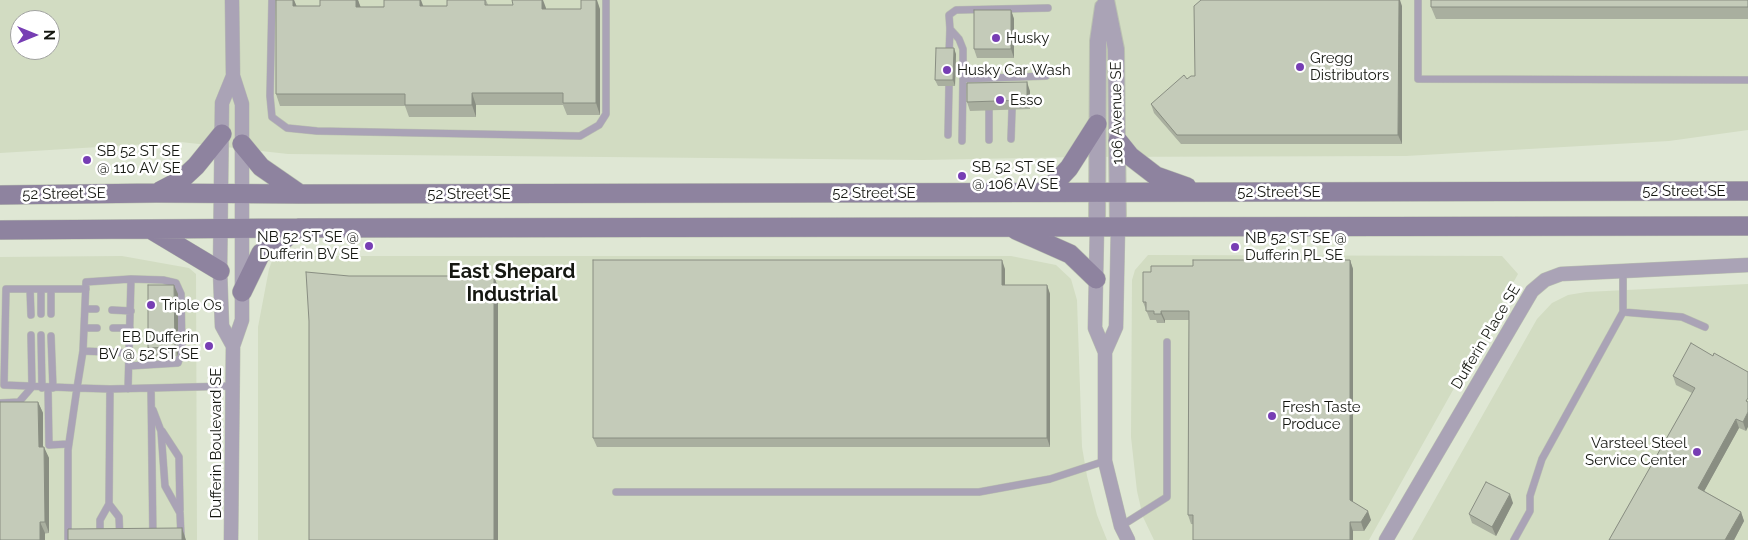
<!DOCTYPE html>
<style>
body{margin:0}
#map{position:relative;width:1748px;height:540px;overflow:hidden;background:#dfe7d4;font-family:Raleway,sans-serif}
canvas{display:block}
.north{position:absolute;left:10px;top:10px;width:50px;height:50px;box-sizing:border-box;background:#fff;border:1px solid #a1a2a0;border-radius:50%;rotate:90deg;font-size:14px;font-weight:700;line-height:20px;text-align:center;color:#151711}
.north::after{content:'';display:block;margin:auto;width:18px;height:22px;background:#773eb4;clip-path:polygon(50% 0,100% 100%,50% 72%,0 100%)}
</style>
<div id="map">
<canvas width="1748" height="540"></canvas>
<div class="north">N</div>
</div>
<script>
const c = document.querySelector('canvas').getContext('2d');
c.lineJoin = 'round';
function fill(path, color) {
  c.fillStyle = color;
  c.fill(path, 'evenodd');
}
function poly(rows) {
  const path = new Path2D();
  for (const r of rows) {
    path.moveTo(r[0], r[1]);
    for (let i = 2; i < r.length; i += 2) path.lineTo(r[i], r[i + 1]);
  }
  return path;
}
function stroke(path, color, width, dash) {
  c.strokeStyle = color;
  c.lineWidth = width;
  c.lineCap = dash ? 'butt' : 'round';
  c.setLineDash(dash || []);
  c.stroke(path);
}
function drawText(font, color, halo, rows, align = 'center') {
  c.font = font + ' Raleway,sans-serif';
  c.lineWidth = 5;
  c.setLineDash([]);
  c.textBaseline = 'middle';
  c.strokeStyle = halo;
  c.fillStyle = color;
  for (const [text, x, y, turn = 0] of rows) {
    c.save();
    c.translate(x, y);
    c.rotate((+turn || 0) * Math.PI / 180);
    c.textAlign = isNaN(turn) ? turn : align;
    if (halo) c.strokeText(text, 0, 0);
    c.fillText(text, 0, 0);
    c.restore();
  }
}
const built = poly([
 [0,0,1748,0,1748,130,1669,141,1406,156,1079,157,923,160,288,154,181,142,0,153],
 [20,20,50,20,50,50,20,50],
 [1148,255,1502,256,1518,274,1369,540,1154,540,1143,517,1137,491,1131,437,1132,280,1135,270],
 [122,256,189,268,196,274,197,540,0,540,0,257],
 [279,256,1011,256,1056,265,1071,279,1077,300,1082,447,1087,476,1097,515,1107,540,258,540,258,327,269,269,272,261],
 [1748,284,1748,540,1412,540,1537,319,1552,303,1568,295,1586,292]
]);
const service = poly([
 [272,0,270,96,272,117,287,128,317,131,580,136,599,125,606,114,606,0],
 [1418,0,1418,79,1748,80],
 [950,29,959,39,963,49,963,79],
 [949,54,950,29,949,15,956,10,1048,8],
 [989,110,989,140],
 [948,135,949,86],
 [1011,139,1012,110],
 [962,141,963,79,1046,76],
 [30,289,31,315],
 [41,289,41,314],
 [85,309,96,309],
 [112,310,131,311],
 [1623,312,1682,317,1705,327],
 [51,314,51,289],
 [84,328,97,328],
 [113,328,130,328],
 [41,335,42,388],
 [51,336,53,388],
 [83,351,129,353],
 [129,366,178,363,182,350,181,294,176,283,163,280,131,279],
 [48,388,49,445,68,444],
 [151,388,153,540],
 [110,389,109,504,119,517,120,540],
 [128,389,131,279,86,282,83,351,77,388,110,389,233,386],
 [0,403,19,402,32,387,31,335],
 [153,410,161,431,165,486,180,513,181,536],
 [162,431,179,457,180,510],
 [616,492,979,492,1050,479,1105,461],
 [1121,526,1167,497,1167,342],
 [68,540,68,450,77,388,4,385,6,289,86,289],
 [100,540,100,520,109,504],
 [1514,540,1530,511,1530,496,1542,459,1623,312,1623,271]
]);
const minor = poly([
 [1097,227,1095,328,1105,352,1105,461,1121,526,1128,540],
 [233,346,222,326,220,271,222,103,233,76],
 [1105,352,1116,327,1118,227],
 [231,540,233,346,242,320,242,104,233,76,232,0],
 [1386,540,1532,291,1545,280,1561,274,1748,265]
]);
const tertiary = poly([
 [1106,0,1116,49,1118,227],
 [1097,227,1098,41,1103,7]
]);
const secondary = poly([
 [1118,141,1130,156,1156,176,1187,187],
 [242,144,261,167,300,194],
 [160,191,181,180,196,166,222,134],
 [1041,192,1057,181,1069,168,1097,124],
 [0,195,156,193,300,194,1748,191],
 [150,229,220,271],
 [0,230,298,228,1748,226],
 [1016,230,1070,254,1096,279],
 [242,292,261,253,275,247,298,228]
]);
const wall = poly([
 [294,0,296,6,320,6,320,0,358,0,360,7,447,6,447,0,486,0,488,5,546,9,600,9,600,115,567,115,563,105,476,105,476,117,409,117,405,106,280,106,276,94],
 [1748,0,1748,19,1436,19,1431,7],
 [1402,6,1402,144,1181,144,1154,113,1151,104,1187,79,1195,76],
 [1011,10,1014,19,1014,58,977,58,974,49],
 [956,54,955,86,938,86,935,80],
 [1030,91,1030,109,970,111,967,102],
 [1350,260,1353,269,1353,502,1371,520,1364,531,1353,531,1353,540,1191,524,1188,515,1189,320,1165,320,1165,323,1157,323,1156,320,1150,320,1143,302,1151,272,1193,266],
 [1005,269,1005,285,1047,285,1050,294,1050,447,597,447,593,438],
 [178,294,178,356,152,357,148,348],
 [1713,356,1748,372,1746,431,1739,428,1704,491,1741,512,1744,521,1734,540,1609,540,1692,393,1676,385,1673,376],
 [38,402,43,413,43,447,49,458,49,533,0,540],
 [1513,503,1496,536,1472,523,1469,514]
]);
const shadedWall = poly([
 [293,0,294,0,297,7,293,6],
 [356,0,358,0,361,8,356,7],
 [420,0,421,0,424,8,420,6],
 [542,0,543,0,546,8,546,21,542,9],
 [596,0,597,0,600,9,600,115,596,103],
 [1399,0,1400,0,1402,6,1402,144,1398,135],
 [1011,10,1014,19,1014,58,1011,49],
 [954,48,956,54,955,86,953,80],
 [1027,82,1030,91,1030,109,1027,100],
 [472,93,476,105,476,117,472,105],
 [1002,260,1005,269,1005,294,1002,285],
 [1350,260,1353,269,1353,509,1350,500],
 [494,276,498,287,498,540,494,540],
 [174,285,178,294,178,356,175,347],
 [1047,285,1050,294,1050,447,1047,438],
 [1161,311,1165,320,1165,323,1161,314],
 [38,402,43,413,43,458,39,447],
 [1748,412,1748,427,1746,431,1743,422],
 [1736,419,1739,428,1701,497,1698,488],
 [44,447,49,458,49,533,45,522],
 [1510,494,1513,503,1496,536,1492,527],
 [1368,511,1371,520,1364,531,1361,522],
 [1741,512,1744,521,1734,540,1725,540],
 [40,522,45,533,45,540,40,540],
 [1350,522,1353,531,1353,540,1350,540],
 [182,528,186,540,182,540]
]);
const building = poly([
 [276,0,293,0,293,6,320,6,320,0,356,0,356,7,384,7,384,0,420,0,420,6,447,6,447,0,485,0,485,5,513,5,512,0,542,0,542,9,581,9,581,0,596,0,596,103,563,103,563,93,472,93,472,105,405,105,405,94,276,94,276,0],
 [1201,0,1399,0,1398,135,1177,135,1151,104,1184,75,1187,79,1191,76,1195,76,1194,6,1201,0],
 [1431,0,1748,0,1748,7,1431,7,1431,0],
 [974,10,1011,10,1011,49,974,49,974,10],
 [936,48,954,48,953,80,935,80,936,48],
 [1027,82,1027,100,967,102,967,83,1027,82],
 [593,260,1002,260,1002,285,1047,285,1047,438,593,438,593,260],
 [1193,260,1350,260,1350,500,1368,511,1361,522,1350,522,1350,540,1193,540,1193,515,1188,515,1189,311,1161,311,1161,314,1154,314,1154,311,1146,311,1146,302,1143,302,1143,272,1151,272,1151,266,1193,266,1193,260],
 [306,272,349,276,494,276,494,540,309,540,309,321,306,272],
 [148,285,174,285,175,347,148,348,148,285],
 [1691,343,1713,356,1714,353,1748,372,1748,398,1746,401,1748,402,1748,412,1743,422,1736,419,1698,488,1741,512,1725,540,1609,540,1695,388,1673,376,1691,343],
 [0,402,38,402,39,447,44,447,45,522,40,522,40,540,0,540,0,402],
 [1486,482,1510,494,1492,527,1469,514,1486,482],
 [182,528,182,540,68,540,68,529,182,528]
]);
const markers = [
 [996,38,5,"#773eb4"],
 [1300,67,5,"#773eb4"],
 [947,70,5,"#773eb4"],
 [1000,100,5,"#773eb4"],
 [87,160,5,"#773eb4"],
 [962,176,5,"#773eb4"],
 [369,246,5,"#773eb4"],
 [1235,247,5,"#773eb4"],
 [151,305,5,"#773eb4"],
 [209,346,5,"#773eb4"],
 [1272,416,5,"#773eb4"],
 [1697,452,5,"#773eb4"]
];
const poiNames = [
 ["Husky",1006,38],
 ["Gregg",1310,58],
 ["Distributors",1310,75],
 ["Husky Car Wash",957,70],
 ["Esso",1010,100],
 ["SB 52 ST SE",97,151],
 ["@ 110 AV SE",97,168],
 ["SB 52 ST SE",972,167],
 ["@ 106 AV SE",972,184],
 ["NB 52 ST SE @",359,237,"right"],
 ["Dufferin BV SE",359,254,"right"],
 ["NB 52 ST SE @",1245,238],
 ["Dufferin PL SE",1245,255],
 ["Triple Os",161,305],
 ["EB Dufferin",199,337,"right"],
 ["BV @ 52 ST SE",199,354,"right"],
 ["Fresh Taste",1282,407],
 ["Produce",1282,424],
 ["Varsteel Steel",1687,443,"right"],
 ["Service Center",1687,460,"right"]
];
const streetNames = [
 ["106 Avenue SE",1117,113,-91],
 ["52 Street SE",1684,191],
 ["52 Street SE",1279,192],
 ["52 Street SE",874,193],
 ["52 Street SE",64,194,-1],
 ["52 Street SE",469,194],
 ["Dufferin Place SE",1486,337,-59],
 ["Dufferin Boulevard SE",216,443,-90]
];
const districtNames = [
 ["East Shepard",512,272],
 ["Industrial",512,295]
];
fill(built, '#d2dcc2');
stroke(service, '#bbc2b1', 8);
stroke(minor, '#bbc2b1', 15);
stroke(tertiary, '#bbc2b1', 18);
stroke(secondary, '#bbc2b1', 20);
stroke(service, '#aaa3b6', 7);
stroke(minor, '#aaa3b6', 14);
stroke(tertiary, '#aaa3b6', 16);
stroke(secondary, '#8e839f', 19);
fill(wall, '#a9af9f');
fill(shadedWall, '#898e82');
fill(building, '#c4cbb9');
stroke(building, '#898e82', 1);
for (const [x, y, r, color] of markers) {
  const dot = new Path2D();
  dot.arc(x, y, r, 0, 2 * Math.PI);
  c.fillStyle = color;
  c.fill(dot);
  stroke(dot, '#fff', 2);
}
drawText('15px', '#151711', '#fff', poiNames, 'left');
drawText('15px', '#151711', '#fff', streetNames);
drawText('bold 20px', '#151711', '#fff', districtNames);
</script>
